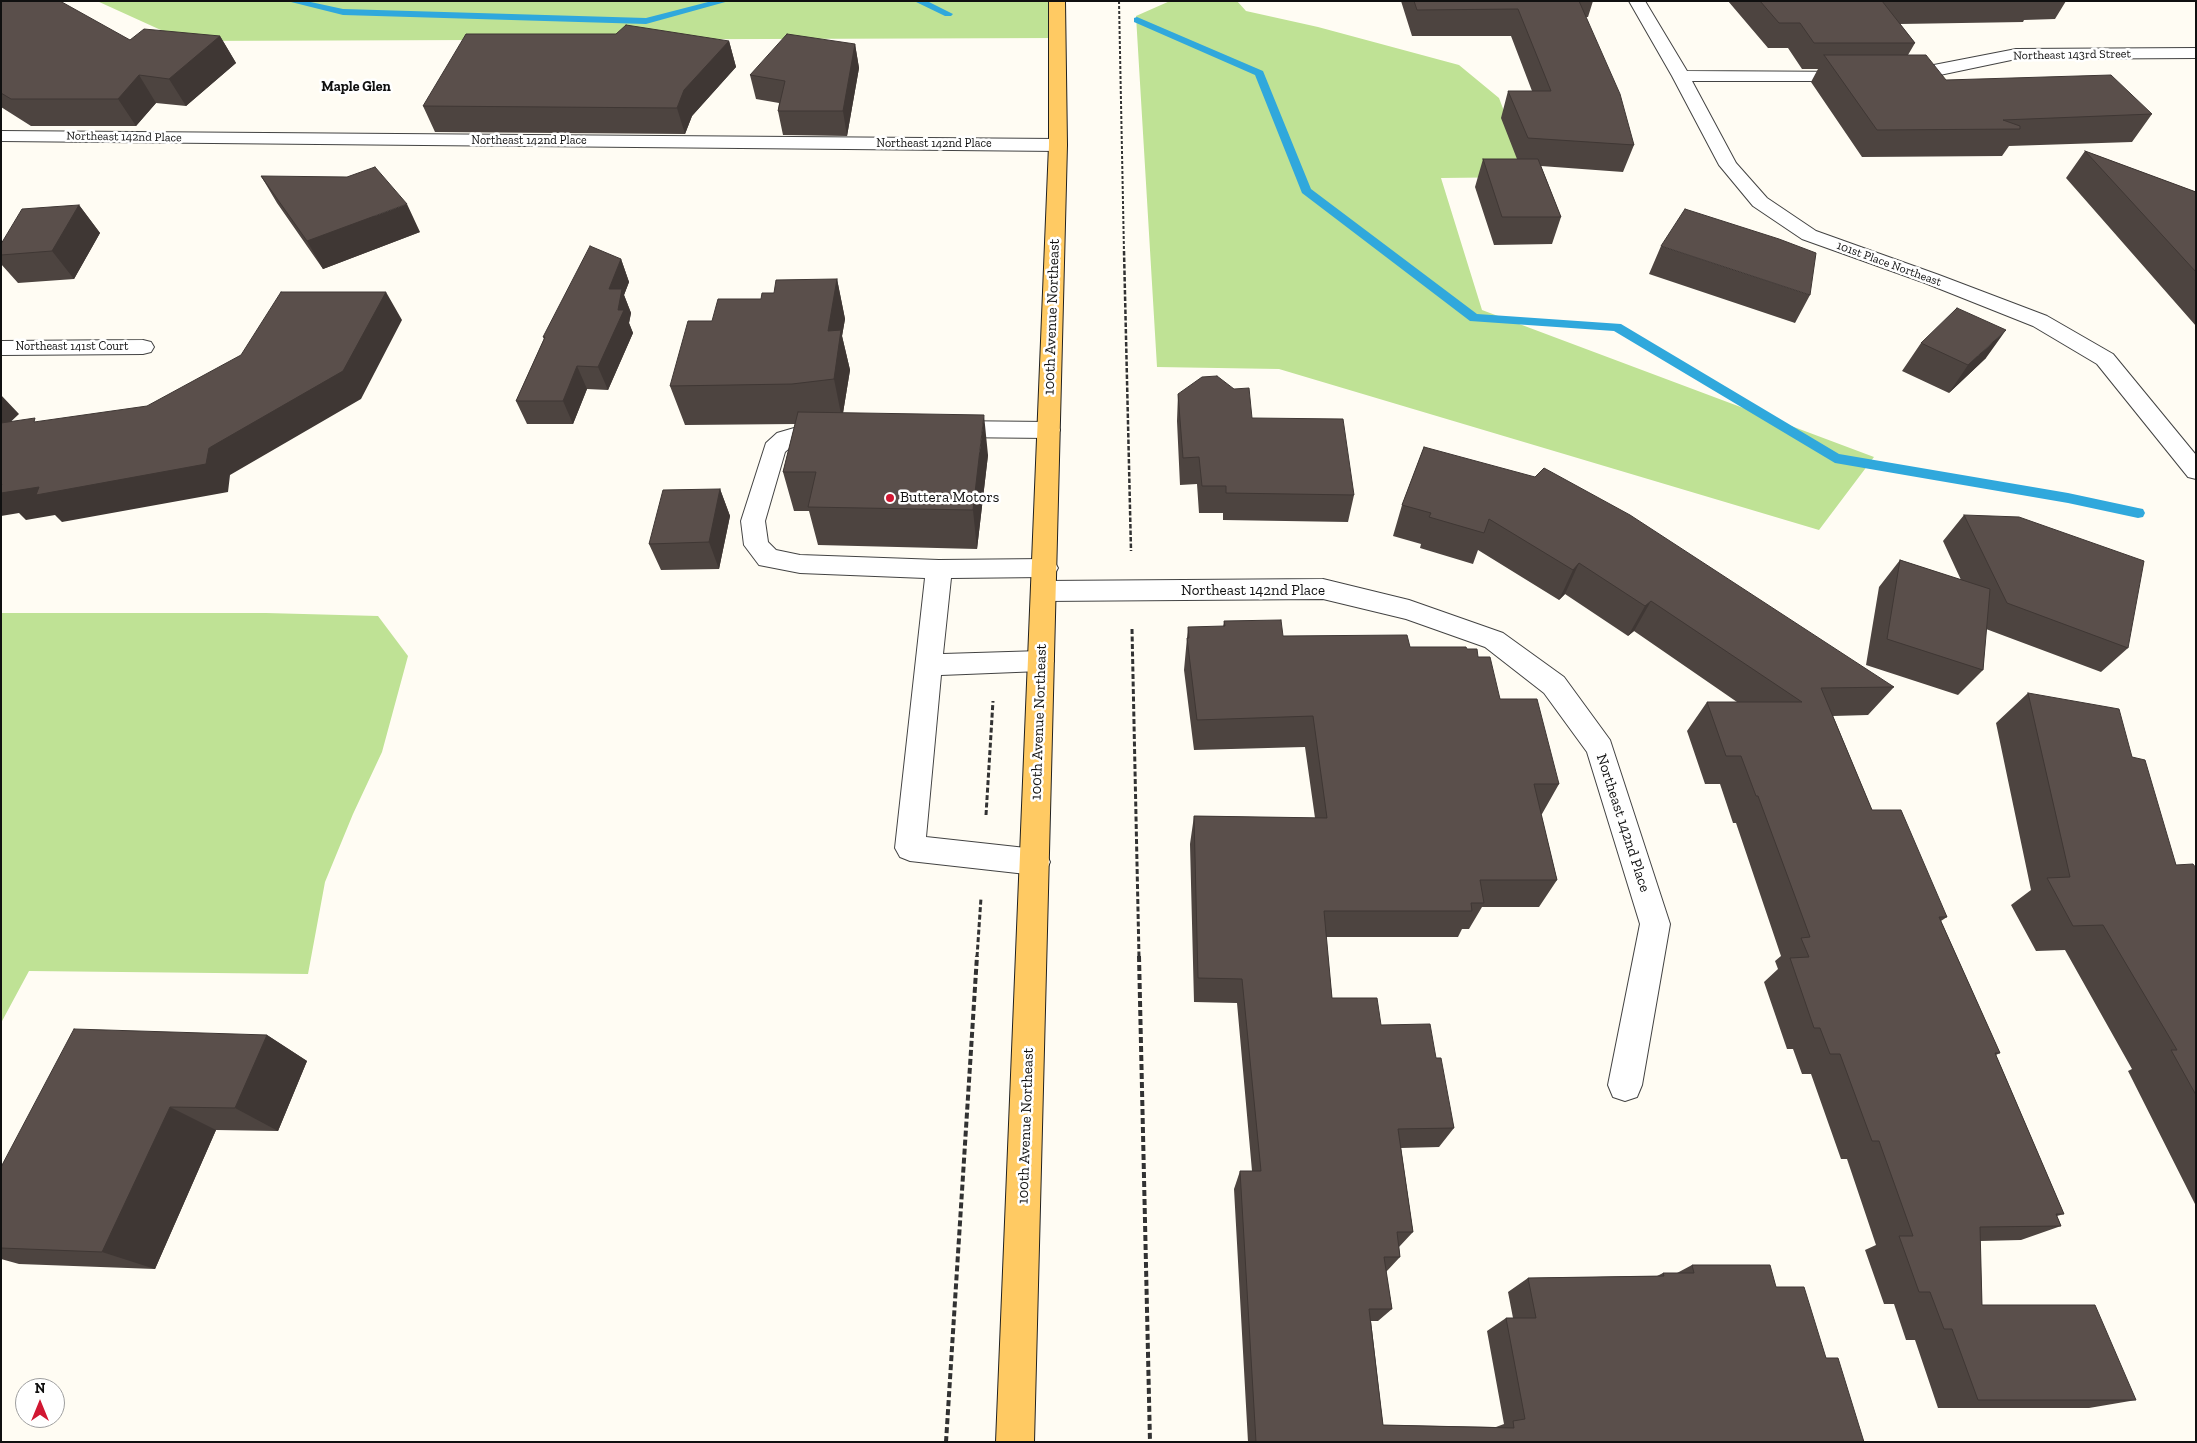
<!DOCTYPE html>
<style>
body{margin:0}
#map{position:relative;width:2197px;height:1443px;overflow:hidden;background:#fffcf3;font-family:"Zilla Slab",serif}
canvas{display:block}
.frame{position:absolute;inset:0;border:2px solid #101010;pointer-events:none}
.north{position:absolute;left:15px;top:1378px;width:50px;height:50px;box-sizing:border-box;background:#fff;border:1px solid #9f9f9f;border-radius:50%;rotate:0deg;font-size:14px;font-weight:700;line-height:20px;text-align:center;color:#101010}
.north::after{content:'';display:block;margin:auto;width:18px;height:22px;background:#d11732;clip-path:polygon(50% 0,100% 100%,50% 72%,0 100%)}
</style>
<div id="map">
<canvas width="2197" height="1443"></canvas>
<div class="frame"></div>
<div class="north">N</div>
</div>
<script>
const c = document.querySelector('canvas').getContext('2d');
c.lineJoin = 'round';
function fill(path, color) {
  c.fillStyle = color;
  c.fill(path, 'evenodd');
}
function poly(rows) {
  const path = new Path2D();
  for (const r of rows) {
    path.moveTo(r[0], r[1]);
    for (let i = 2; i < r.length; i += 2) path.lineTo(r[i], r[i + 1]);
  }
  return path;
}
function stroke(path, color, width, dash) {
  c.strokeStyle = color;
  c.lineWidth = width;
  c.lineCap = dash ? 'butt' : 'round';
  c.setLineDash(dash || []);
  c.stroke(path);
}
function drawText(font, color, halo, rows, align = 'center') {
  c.font = font + ' "Zilla Slab",serif';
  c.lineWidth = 5;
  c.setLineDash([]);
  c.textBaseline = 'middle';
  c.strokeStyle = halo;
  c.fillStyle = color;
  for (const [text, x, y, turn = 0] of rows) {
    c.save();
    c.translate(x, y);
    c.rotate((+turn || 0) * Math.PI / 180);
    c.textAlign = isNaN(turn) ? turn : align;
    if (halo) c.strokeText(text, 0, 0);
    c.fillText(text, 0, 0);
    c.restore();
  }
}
const forest = poly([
 [97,1,1056,1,1057,38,185,41],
 [1170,1,1237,1,1246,11,1318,27,1459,65,1499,98,1529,177,1441,178,1482,310,1874,457,1819,530,1279,369,1157,367,1136,16],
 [1,613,266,613,378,616,408,656,382,752,353,814,325,882,308,974,29,971,1,1023]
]);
const stream = poly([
 [287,1,306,1,343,9,646,18,712,1,729,1,646,24,343,15,287,1],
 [914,1,927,1,953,14,951,16,945,16,914,1],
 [1137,17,1263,71,1311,189,1477,314,1621,324,1839,454,2068,493,2138,508,2143,509,2145,513,2143,517,2138,518,2068,503,1835,463,1614,331,1470,321,1302,193,1255,75,1134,22,1134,18,1137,17]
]);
const pathFar3 = poly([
 [1119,1,1124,253]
]);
const pathFar2 = poly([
 [1124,251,1131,551]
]);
const pathFar1 = poly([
 [1132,629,1139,957],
 [986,815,993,701],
 [977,957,981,898]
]);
const path = poly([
 [1139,956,1150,1442],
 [946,1442,977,956]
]);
const minor = poly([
 [1629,1,1645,1,1687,71,1858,72,1861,76,1858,80,1852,81,1692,81,1736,163,1767,198,1816,231,1939,275,2047,316,2113,354,2196,455,2196,479,2188,477,2097,364,2033,326,1925,283,1802,239,1753,206,1719,165,1672,76,1629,1],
 [2196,48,2196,58,2016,59,1916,80,1903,81,1897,80,1894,76,1897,72,1903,71,2016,49,2196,48],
 [1,131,1058,139,1065,141,1067,145,1065,149,1058,151,1,141,1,131],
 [143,340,151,342,154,347,151,352,143,354,1,355,1,341,143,340],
 [949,421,1049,422,1057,424,1060,430,1057,436,1049,438,949,437,941,435,938,429,941,423,949,421],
 [829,422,837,424,840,430,837,436,793,445,785,452,765,521,768,542,776,550,800,555,939,560,1045,559,1054,561,1058,568,1054,575,1045,577,951,578,943,654,1041,651,1050,654,1054,661,1050,668,1041,671,941,675,926,837,1035,849,1046,853,1050,862,1046,871,1035,875,910,861,900,857,895,848,925,578,800,573,759,565,744,545,741,521,766,443,777,433,801,426,829,422],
 [1323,579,1409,600,1503,633,1564,677,1610,740,1670,924,1642,1085,1637,1097,1625,1101,1613,1097,1608,1085,1640,924,1587,752,1544,693,1485,647,1406,619,1323,599,1044,601,1035,598,1031,591,1035,584,1044,581,1323,579]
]);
const major = poly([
 [1049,1,1065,1,1067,145,1034,1442,996,1442,1049,145,1049,1]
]);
const wall = poly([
 [1,1,130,40,220,36,236,63,186,106,156,103,136,126,31,126,1,107],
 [1401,1,1593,1,1588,17,1586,17,1634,145,1623,172,1541,166,1561,217,1552,244,1494,245,1475,187,1483,159,1517,159,1501,118,1508,91,1532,91,1511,36,1412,36],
 [1728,1,2066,1,2055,19,2024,20,2023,22,1900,24,1915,43,1908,55,1946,80,2152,114,2132,142,2009,146,2002,156,1862,157,1811,82,1818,69,1802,69,1788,48,1768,48],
 [729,41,736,67,692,116,685,134,435,132,423,106],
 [855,44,859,68,847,136,783,135,778,111,779,103,756,99,750,75],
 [2085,151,2196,192,2196,326,2066,178],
 [261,176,420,232,323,269,277,203],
 [79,205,100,233,74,279,18,283,1,264,1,244],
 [1661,246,1810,295,1795,323,1649,274],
 [621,259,629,282,624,295,631,313,629,323,633,333,608,390,587,389,573,424,527,424,516,401,544,339,543,337],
 [837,279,845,319,842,336,850,370,843,413,988,455,977,549,818,545,809,511,794,511,783,472,795,424,685,425,670,386,761,299,774,293],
 [1921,343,1986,358,1949,393,1902,371],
 [1178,394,1252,418,1354,495,1348,522,1223,520,1223,513,1199,513,1197,484,1180,485,1177,421],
 [1424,447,1894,687,1868,715,1833,716,1872,810,1947,917,1941,921,2000,1053,1996,1055,2064,1214,2057,1216,2061,1226,2021,1240,1980,1241,1982,1305,2136,1400,2089,1408,1938,1408,1915,1340,1906,1340,1894,1304,1884,1304,1865,1250,1876,1245,1847,1159,1841,1159,1811,1074,1802,1074,1793,1049,1787,1049,1764,982,1778,969,1775,961,1781,956,1736,823,1733,823,1720,784,1705,784,1687,731,1707,702,1737,702,1634,631,1628,636,1565,594,1559,600,1478,550,1473,564,1420,548,1421,544,1393,536,1402,505],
 [720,489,730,516,719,569,661,570,649,544],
 [1964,515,2128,648,2101,672,1986,629,1983,670,1958,695,1866,665,1879,587,1900,560,1961,580,1943,541],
 [1224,621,1283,636,1410,647,1467,649,1478,657,1500,699,1559,784,1542,814,1541,814,1557,880,1539,907,1482,907,1469,929,1462,929,1458,937,1326,937,1332,998,1381,1025,1436,1058,1454,1128,1439,1147,1401,1148,1413,1232,1399,1247,1400,1257,1386,1272,1392,1309,1378,1321,1371,1321,1383,1425,1496,1427,1504,1424,1487,1331,1506,1318,1513,1318,1508,1292,1528,1278,1657,1276,1663,1273,1677,1273,1692,1265,1776,1287,1826,1358,1864,1442,1248,1442,1234,1189,1240,1171,1252,1171,1237,1003,1194,1002,1190,844,1194,816,1315,818,1305,747,1194,750,1184,670,1188,627,1223,627],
 [2028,693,2132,757,2176,865,2196,868,2196,1206,2128,1071,2132,1069,2065,950,2036,951,2011,905,2031,890,1996,723],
 [267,1035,307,1061,278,1131,216,1130,155,1269,19,1264,1,1259,1,1167]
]);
const shadedWall = poly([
 [220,36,236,63,186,106,169,79],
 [729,41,736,67,692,116,685,134,677,108,684,90],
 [855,44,859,68,847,136,843,111],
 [139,75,156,103,136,126,118,99],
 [407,204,420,232,323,269,307,241],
 [79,205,100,233,74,279,52,251],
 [621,259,629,282,624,295,631,313,629,323,633,333,608,390,598,367,609,289],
 [837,279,845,319,842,336,850,370,842,419,834,379,828,331],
 [386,292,402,320,361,399,230,475,228,492,62,522,55,515,26,520,19,513,1,516,1,484,39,487,209,448],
 [2006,330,1986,358,1949,393,1968,365],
 [577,366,587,389,573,424,563,401],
 [1,395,19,414,1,431],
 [984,415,988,455,977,549,973,510],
 [720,489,730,516,719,569,709,542],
 [1579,563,1565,594,1559,600,1573,570],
 [1651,601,1634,631,1628,636,1645,606],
 [267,1035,307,1061,278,1131,235,1108],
 [170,1107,216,1130,155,1269,102,1252]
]);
const building = poly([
 [1,1,60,1,130,40,144,29,220,36,169,79,139,75,118,99,11,99,1,93,1,1],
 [1414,1,1579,1,1620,94,1634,145,1528,138,1508,91,1551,91,1518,9,1417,10,1414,1],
 [1760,1,1882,1,1915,43,1814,43,1800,23,1779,23,1760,1],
 [626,25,729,41,684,90,677,108,423,106,466,34,616,34,626,25],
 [787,34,855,44,843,111,778,111,785,81,750,75,787,34],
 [1824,55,1926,55,1946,80,2111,75,2152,114,2003,120,2020,126,2020,129,1877,130,1824,55],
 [2085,151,2196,192,2196,272,2085,151],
 [1483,159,1538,159,1561,217,1502,217,1483,159],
 [375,167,407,204,307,241,261,176,347,177,375,167],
 [79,205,52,251,1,255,1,244,22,209,79,205],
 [1685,209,1779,239,1816,253,1810,295,1661,246,1685,209],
 [590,246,621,259,609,289,622,289,618,310,624,310,598,367,577,366,563,401,516,401,545,337,543,337,590,246],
 [837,279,828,331,841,330,834,379,792,384,670,386,688,321,712,321,718,299,761,299,762,293,774,293,776,280,837,279],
 [281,292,386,292,343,371,209,448,206,464,36,495,39,487,1,493,1,486,2,484,1,484,1,423,35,418,34,422,147,406,241,355,281,292],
 [1957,308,2006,330,1968,365,1921,343,1957,308],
 [1217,376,1234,389,1249,388,1252,418,1343,419,1354,495,1226,493,1226,486,1202,486,1199,457,1183,458,1178,394,1202,377,1217,376],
 [798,412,984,415,973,510,808,507,816,472,783,472,798,412],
 [1424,447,1535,477,1544,468,1630,515,1894,687,1821,688,1872,810,1901,810,1947,917,1939,917,2000,1053,1995,1053,2064,1214,2056,1214,2061,1226,1980,1227,1982,1305,2095,1305,2136,1400,1978,1400,1952,1329,1944,1329,1930,1292,1919,1292,1899,1236,1913,1236,1879,1141,1872,1141,1840,1054,1830,1054,1820,1028,1814,1028,1790,958,1809,957,1801,938,1810,937,1758,796,1756,796,1741,756,1726,756,1707,702,1802,702,1651,601,1645,606,1579,563,1573,570,1489,519,1484,533,1429,517,1431,513,1402,505,1424,447],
 [720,489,709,542,649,544,663,490,720,489],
 [1964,515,2019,517,2144,561,2128,648,2007,603,1964,515],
 [1900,560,1990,589,1983,670,1887,639,1900,560],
 [1281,620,1283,636,1407,635,1410,647,1466,647,1467,649,1477,649,1478,657,1490,657,1500,699,1537,699,1559,784,1534,784,1557,880,1480,880,1484,903,1471,903,1472,911,1324,911,1332,998,1377,998,1381,1025,1430,1024,1436,1058,1441,1058,1454,1128,1398,1129,1413,1232,1397,1232,1400,1257,1384,1257,1392,1309,1369,1309,1383,1425,1514,1428,1513,1421,1525,1419,1506,1318,1536,1318,1528,1278,1664,1276,1663,1273,1694,1273,1692,1265,1770,1265,1776,1287,1804,1287,1826,1358,1838,1358,1864,1442,1256,1442,1240,1171,1261,1171,1242,979,1198,978,1194,816,1327,818,1313,716,1197,720,1187,638,1189,638,1188,627,1225,626,1224,621,1281,620],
 [2028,693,2119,709,2132,757,2145,760,2176,865,2193,864,2196,868,2196,1095,2171,1050,2177,1050,2103,925,2073,926,2047,878,2070,877,2028,693],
 [74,1029,267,1035,235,1108,170,1107,102,1252,1,1248,1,1167,74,1029]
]);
const markers = [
 [890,498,5,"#d11732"]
];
const farStreetnames = [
 ["Northeast 143rd Street",2072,55,-1],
 ["Northeast 142nd Place",124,137,1],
 ["Northeast 142nd Place",529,141],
 ["Northeast 142nd Place",934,144],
 ["101st Place Northeast",1889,264,20],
 ["Northeast 141st Court",72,347]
];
const farNeighbourhoodnames = [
 ["Maple Glen",356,87]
];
const streetNames = [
 ["100th Avenue Northeast",1052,317,-88],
 ["Northeast 142nd Place",1253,591],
 ["100th Avenue Northeast",1039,722,-88],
 ["Northeast 142nd Place",1623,823,72],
 ["100th Avenue Northeast",1026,1126,-88]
];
const poiNames = [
 ["Buttera Motors",900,498]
];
fill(forest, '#bfe295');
fill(stream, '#30a8dc');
stroke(minor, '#434343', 2);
stroke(major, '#212121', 2);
stroke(pathFar3, '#323232', 2, [3, 2]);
stroke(pathFar2, '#323232', 2.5, [4.5, 2]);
stroke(pathFar1, '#323232', 3, [5, 2.5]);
stroke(path, '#323232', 4, [6, 3]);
fill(minor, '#fff');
fill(major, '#ffca63');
fill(wall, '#4d4440');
fill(shadedWall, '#3f3734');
fill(building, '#5a4f4b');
stroke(building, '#3f3734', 1);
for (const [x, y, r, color] of markers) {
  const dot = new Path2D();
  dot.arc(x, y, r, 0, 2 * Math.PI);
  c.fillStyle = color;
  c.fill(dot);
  stroke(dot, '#fff', 2);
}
drawText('12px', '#101010', '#fff', farStreetnames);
drawText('bold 14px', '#101010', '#fff', farNeighbourhoodnames);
drawText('15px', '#101010', '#fff', streetNames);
drawText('15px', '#101010', '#fff', poiNames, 'left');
</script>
